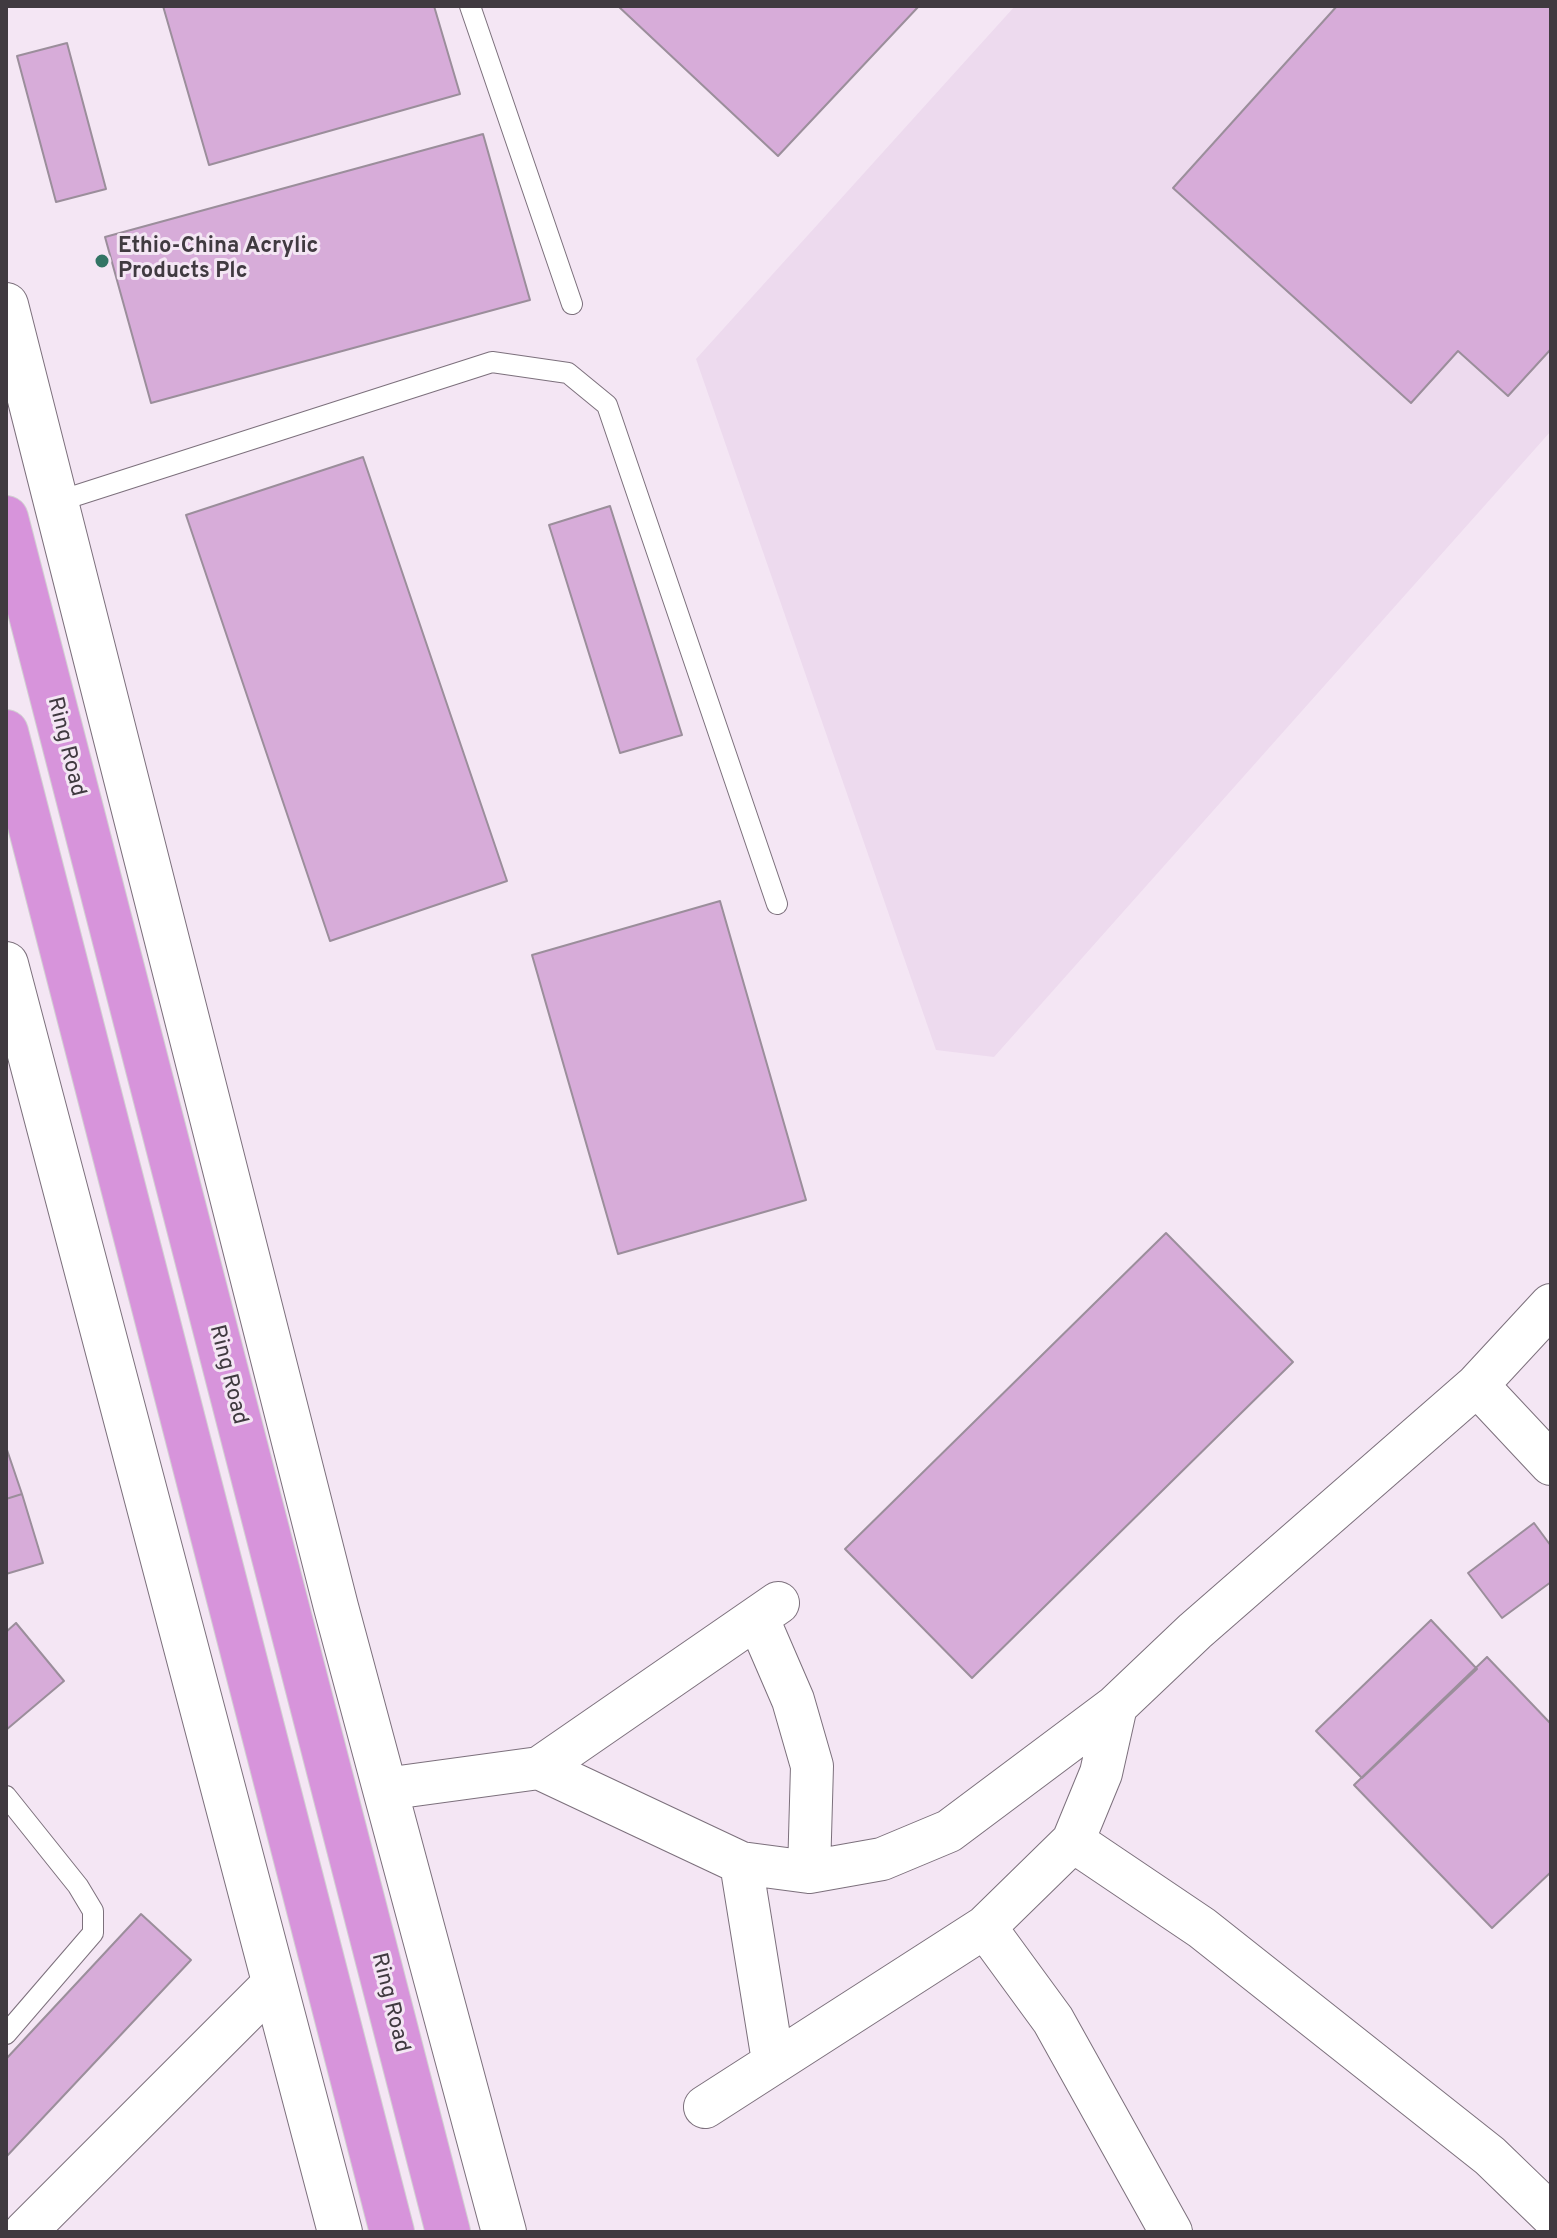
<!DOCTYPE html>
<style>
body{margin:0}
#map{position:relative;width:1557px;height:2238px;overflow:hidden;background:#f4e6f4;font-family:Overpass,sans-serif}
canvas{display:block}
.frame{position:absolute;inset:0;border:8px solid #403a40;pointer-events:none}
</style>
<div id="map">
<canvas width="1557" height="2238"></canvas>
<div class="frame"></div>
</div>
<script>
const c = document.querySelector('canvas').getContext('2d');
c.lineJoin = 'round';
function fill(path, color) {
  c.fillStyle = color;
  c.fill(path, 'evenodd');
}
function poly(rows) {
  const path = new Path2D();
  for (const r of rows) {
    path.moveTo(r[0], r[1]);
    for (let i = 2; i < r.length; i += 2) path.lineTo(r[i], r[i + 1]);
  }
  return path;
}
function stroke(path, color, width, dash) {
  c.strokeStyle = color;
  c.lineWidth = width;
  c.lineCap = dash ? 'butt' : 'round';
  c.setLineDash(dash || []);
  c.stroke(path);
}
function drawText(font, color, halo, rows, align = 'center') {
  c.font = font + ' Overpass,sans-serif';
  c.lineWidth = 6;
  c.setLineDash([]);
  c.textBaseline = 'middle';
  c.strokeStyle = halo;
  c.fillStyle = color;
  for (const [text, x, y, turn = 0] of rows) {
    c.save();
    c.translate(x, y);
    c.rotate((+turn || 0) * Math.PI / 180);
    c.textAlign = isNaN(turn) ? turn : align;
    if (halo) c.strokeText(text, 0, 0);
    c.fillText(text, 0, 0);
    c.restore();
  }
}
const built = poly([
 [1015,6,1551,6,1551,431,994,1057,936,1050,696,359]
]);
const building = poly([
 [163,6,434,6,460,94,209,165,163,6],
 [618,6,919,6,778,156,618,6],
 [1337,6,1551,6,1551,349,1508,396,1458,351,1411,403,1173,188,1337,6],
 [67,43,106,189,56,202,17,56,67,43],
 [483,134,530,300,151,403,105,237,483,134],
 [363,457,507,881,330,941,186,515,363,457],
 [610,506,682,735,620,753,549,525,610,506],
 [720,901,806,1200,618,1254,532,955,720,901],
 [1166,1233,1293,1362,972,1678,845,1549,1166,1233],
 [6,1447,22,1494,6,1499,6,1447],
 [22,1494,43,1563,6,1574,6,1499,22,1494],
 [1534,1523,1551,1546,1551,1582,1502,1618,1468,1573,1534,1523],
 [1431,1620,1477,1669,1362,1778,1316,1731,1431,1620],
 [16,1623,64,1681,6,1730,6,1632,16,1623],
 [1487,1657,1551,1724,1551,1872,1492,1928,1354,1785,1487,1657],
 [141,1914,191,1960,6,2157,6,2059,141,1914]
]);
const lane = poly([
 [470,6,572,304],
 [56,502,492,362,568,373,607,405,777,904],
 [6,1796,78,1886,93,1911,93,1933,6,2034]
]);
const street = poly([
 [1477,1385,1551,1464],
 [758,1619,793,1700,812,1766,809,1872],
 [539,1768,778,1603],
 [385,1789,539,1768,741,1863,809,1872,882,1859,949,1831,1116,1706,1195,1631,1477,1385,1551,1305],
 [1073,1841,1202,1928,1490,2156,1551,2215],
 [741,1863,773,2061],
 [985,1927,1053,2020,1171,2232],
 [705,2107,985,1927,1073,1841,1101,1773,1116,1706],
 [25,2232,273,1984]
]);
const secondary = poly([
 [6,305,336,1607,504,2232],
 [6,964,340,2232]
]);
const highway = poly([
 [6,518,448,2232],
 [6,732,392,2232]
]);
const markers = [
 [102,261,8,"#327464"]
];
const poiNames = [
 ["Ethio-China Acrylic",118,248],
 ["Products Plc",118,273]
];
const streetNames = [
 ["Ring Road",65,747,76],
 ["Ring Road",227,1375,76],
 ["Ring Road",389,2003,76]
];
fill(built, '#eddaee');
fill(building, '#d7acd9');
stroke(building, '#9b8e9b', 2);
stroke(lane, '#7c707c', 22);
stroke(street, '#7c707c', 44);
stroke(secondary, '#7c707c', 46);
stroke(highway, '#d1d0d1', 46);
stroke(lane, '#fff', 20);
stroke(street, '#fff', 42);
stroke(secondary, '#fff', 44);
stroke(highway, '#d794db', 44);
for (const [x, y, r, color] of markers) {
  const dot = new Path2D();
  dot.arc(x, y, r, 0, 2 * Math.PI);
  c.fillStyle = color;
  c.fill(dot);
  stroke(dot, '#f4e6f4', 3);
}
drawText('bold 22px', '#403a40', '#f4e6f4', poiNames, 'left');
drawText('22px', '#403a40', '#f4e6f4', streetNames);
</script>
